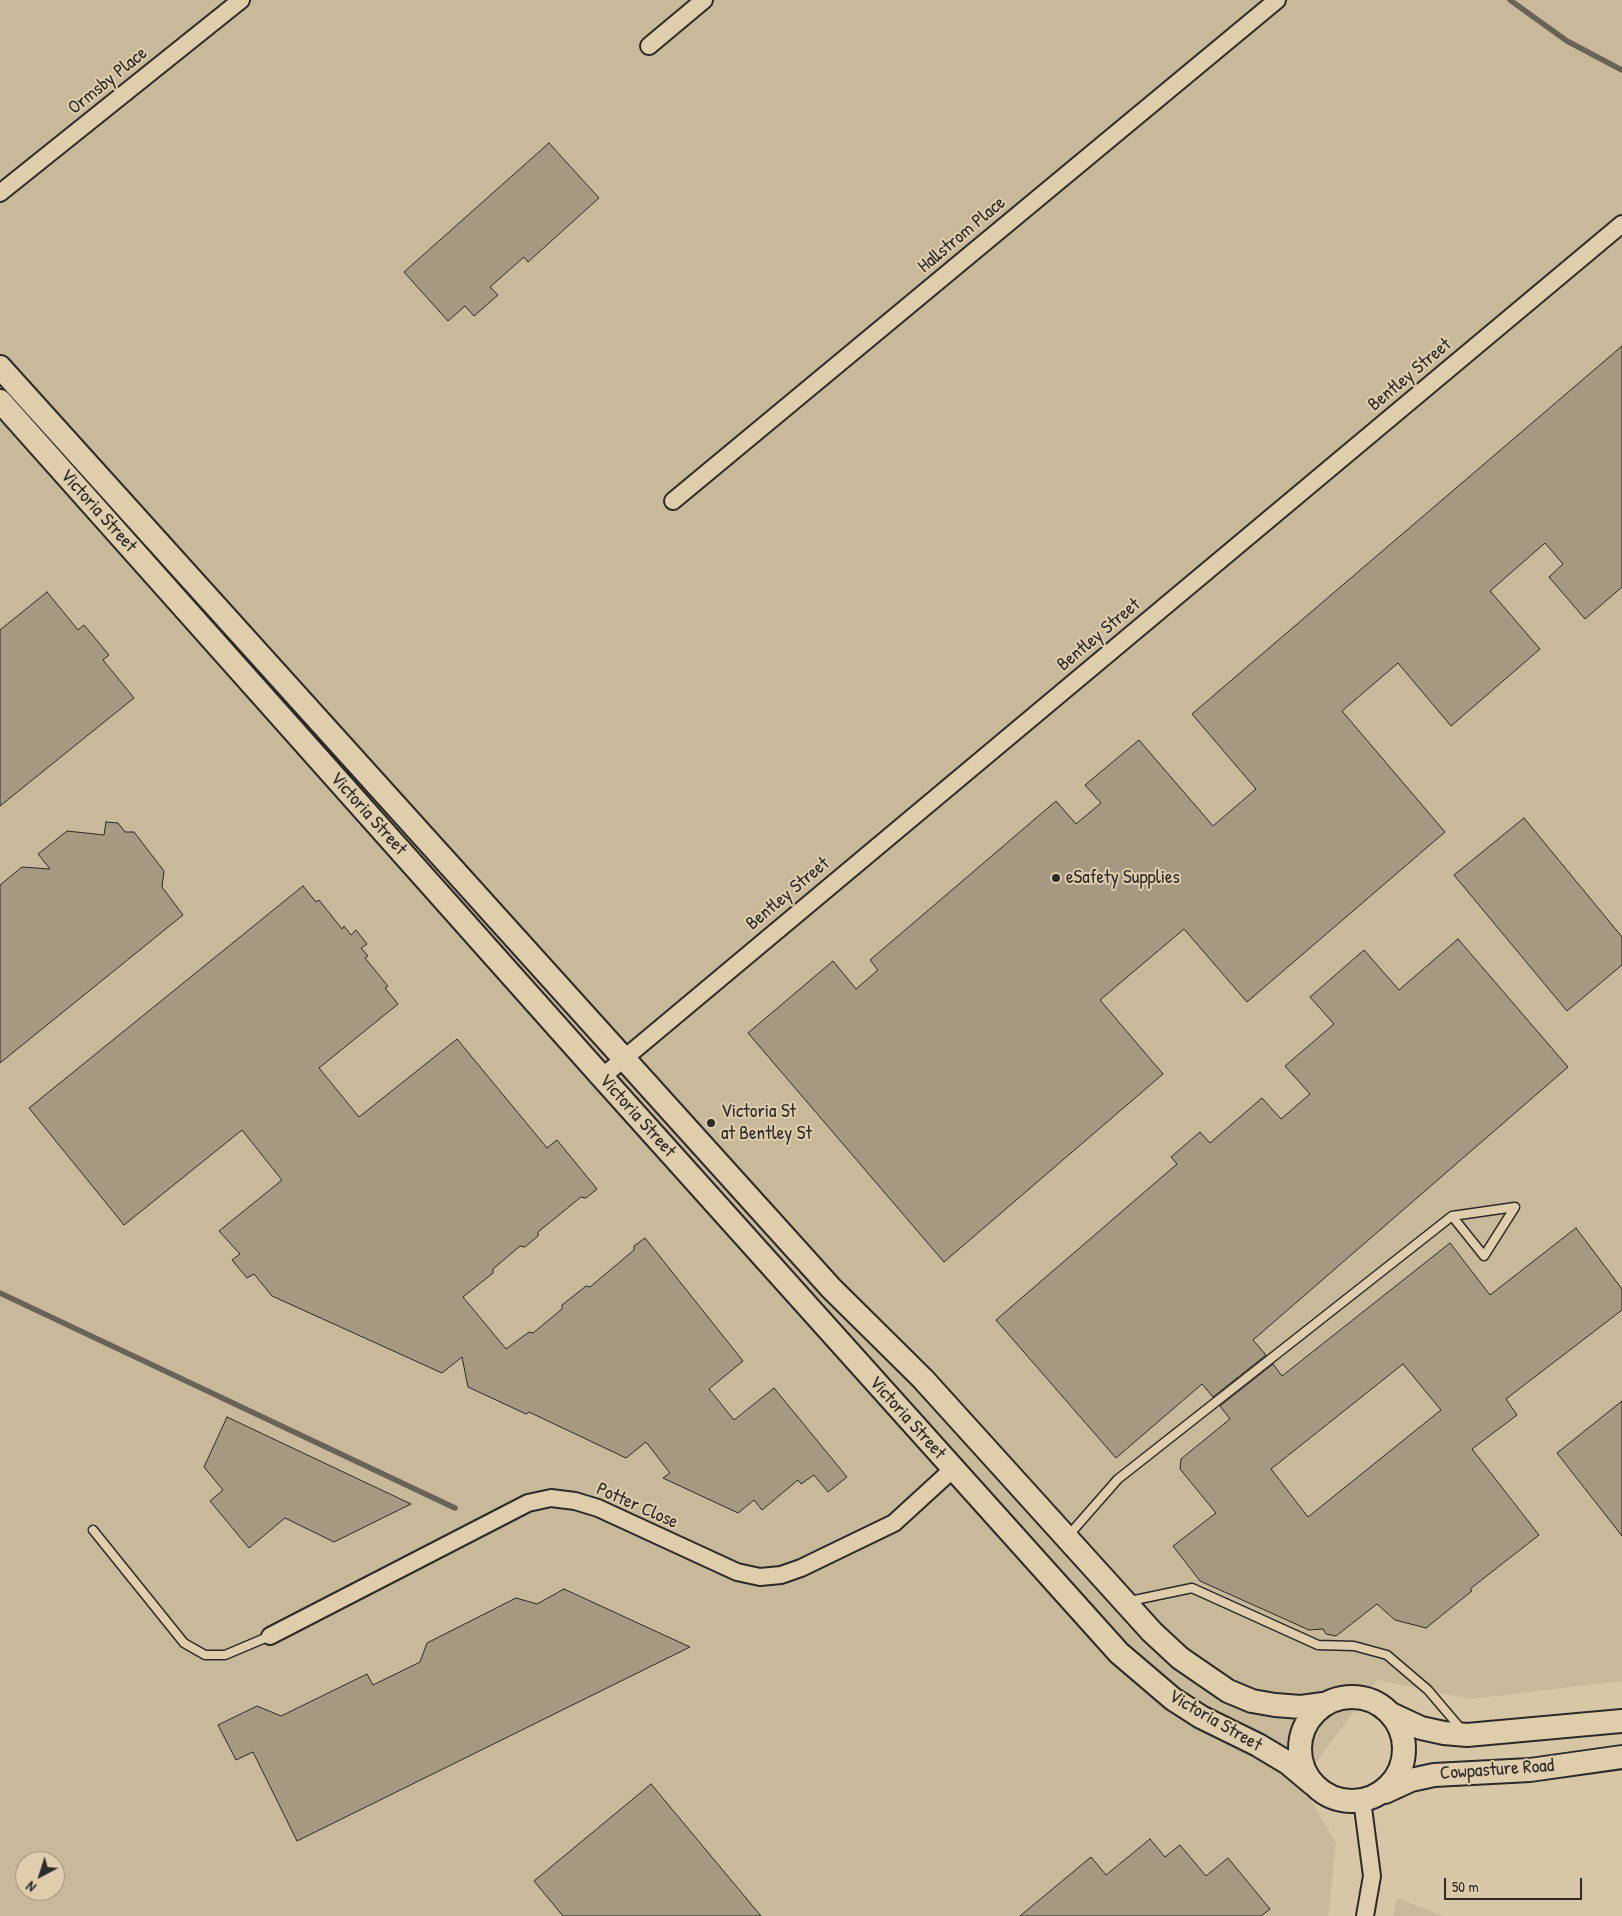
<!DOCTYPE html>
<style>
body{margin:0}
#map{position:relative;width:1622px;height:1916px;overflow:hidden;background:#d8c7a6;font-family:"Patrick Hand",sans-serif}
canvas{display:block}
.north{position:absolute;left:15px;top:1851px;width:50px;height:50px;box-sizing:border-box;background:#dfcdab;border:1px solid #978c78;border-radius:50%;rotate:220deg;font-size:14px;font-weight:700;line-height:20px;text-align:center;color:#2b2b2b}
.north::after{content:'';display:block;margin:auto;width:18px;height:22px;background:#2b2b2b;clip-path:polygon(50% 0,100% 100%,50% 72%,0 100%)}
.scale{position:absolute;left:1444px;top:1878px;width:138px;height:22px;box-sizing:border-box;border:2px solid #2b2b2b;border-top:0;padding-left:6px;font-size:15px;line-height:18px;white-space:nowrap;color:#2b2b2b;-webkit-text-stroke:4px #dfcdab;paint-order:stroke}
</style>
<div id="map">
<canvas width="1622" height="1916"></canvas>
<div class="north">N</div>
<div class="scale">50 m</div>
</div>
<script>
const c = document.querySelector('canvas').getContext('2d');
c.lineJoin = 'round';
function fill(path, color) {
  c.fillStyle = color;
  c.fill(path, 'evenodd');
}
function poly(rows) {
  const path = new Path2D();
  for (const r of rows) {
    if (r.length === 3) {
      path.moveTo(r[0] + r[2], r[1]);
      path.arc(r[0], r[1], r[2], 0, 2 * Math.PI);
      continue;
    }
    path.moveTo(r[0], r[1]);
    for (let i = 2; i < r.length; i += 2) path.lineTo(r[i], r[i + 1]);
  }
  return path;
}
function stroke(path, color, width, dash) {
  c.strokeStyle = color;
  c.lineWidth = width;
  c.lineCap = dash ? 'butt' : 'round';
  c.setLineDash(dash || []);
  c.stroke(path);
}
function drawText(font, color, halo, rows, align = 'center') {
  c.font = font + ' "Patrick Hand",sans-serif';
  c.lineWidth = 4;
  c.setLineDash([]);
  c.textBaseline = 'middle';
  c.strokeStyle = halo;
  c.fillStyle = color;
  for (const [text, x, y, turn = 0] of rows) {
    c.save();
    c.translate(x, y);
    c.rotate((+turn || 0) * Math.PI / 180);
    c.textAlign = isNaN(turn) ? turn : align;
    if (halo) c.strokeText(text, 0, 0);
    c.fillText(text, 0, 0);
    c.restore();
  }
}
const built = poly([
 [0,0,1622,0,1622,1681,1471,1699,1377,1680,1301,1783,1336,1843,1328,1916,0,1916],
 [25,1861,55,1861,55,1891,25,1891],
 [1397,1898,1443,1916,1393,1916]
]);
const stream = poly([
 [1510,0,1567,41,1622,70],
 [0,1293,455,1508]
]);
const building = poly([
 [549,143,599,198,528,262,524,257,490,287,498,295,474,316,465,306,448,321,404,272,549,143],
 [1622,346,1622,587,1585,619,1549,577,1563,564,1545,543,1490,591,1540,649,1451,726,1398,663,1342,711,1445,832,1247,1002,1184,929,1100,1000,1163,1074,944,1262,748,1033,833,961,856,989,878,970,870,960,1056,801,1076,824,1101,803,1085,785,1139,740,1213,826,1256,789,1192,714,1622,346],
 [47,592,78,630,84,625,109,655,103,660,134,698,0,806,0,630,47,592],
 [1524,818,1622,937,1622,965,1567,1011,1454,875,1524,818],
 [106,822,118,823,125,832,134,832,164,871,162,887,183,915,0,1063,0,885,22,867,50,869,38,854,67,831,104,835,106,822],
 [303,886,316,902,319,900,342,929,344,926,351,935,356,930,367,944,361,948,368,956,365,958,388,986,385,988,398,1004,319,1068,359,1117,457,1039,547,1148,557,1140,597,1189,586,1198,581,1197,538,1232,538,1236,525,1247,520,1246,493,1269,493,1273,463,1297,506,1349,529,1332,533,1333,562,1309,562,1305,586,1286,590,1287,634,1250,634,1246,645,1238,743,1361,709,1389,734,1420,774,1388,847,1477,828,1492,814,1475,801,1484,798,1480,762,1510,754,1500,738,1513,663,1478,670,1473,646,1442,626,1458,529,1412,526,1414,468,1387,462,1357,442,1373,272,1296,254,1274,247,1278,232,1260,240,1254,219,1231,282,1180,242,1130,124,1225,29,1108,303,886],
 [1458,939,1568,1067,1253,1340,1266,1355,1213,1397,1202,1384,1116,1458,996,1320,1177,1164,1171,1157,1200,1132,1210,1143,1262,1098,1281,1119,1310,1094,1285,1066,1334,1024,1310,997,1364,950,1399,990,1458,939],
 [1576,1228,1622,1289,1622,1310,1506,1399,1517,1415,1472,1449,1539,1535,1470,1589,1472,1591,1426,1628,1395,1620,1377,1604,1336,1636,1326,1634,1323,1629,1309,1630,1200,1581,1173,1546,1216,1513,1180,1469,1181,1459,1230,1419,1220,1406,1273,1364,1282,1376,1450,1243,1490,1295,1576,1228],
 [1403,1364,1441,1410,1308,1517,1271,1469,1403,1364],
 [1622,1401,1622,1536,1557,1453,1622,1401],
 [227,1417,411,1504,334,1542,285,1518,249,1548,210,1501,223,1490,204,1467,227,1417],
 [564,1589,690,1647,297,1841,253,1752,236,1760,218,1725,257,1706,281,1716,367,1674,373,1685,420,1662,427,1643,516,1598,537,1604,564,1589],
 [651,1784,761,1916,563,1916,534,1881,651,1784],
 [1150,1839,1165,1857,1180,1845,1206,1876,1228,1858,1270,1909,1261,1916,1020,1916,1091,1857,1106,1875,1150,1839]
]);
const lane = poly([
 [93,1530,184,1643,205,1655,225,1655,270,1636],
 [1068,1536,1118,1479,1452,1216,1484,1256,1515,1207,1452,1216],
 [1130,1601,1192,1588,1318,1645,1354,1646,1387,1655,1428,1690,1462,1730]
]);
const street = poly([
 [649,46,704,0],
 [0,193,241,0],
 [673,501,1277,0],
 [602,1077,1622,224],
 [270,1636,528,1503,551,1498,575,1501,598,1508,737,1572,760,1577,781,1575,801,1568,894,1523,953,1469],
 [1362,1800,1372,1876,1365,1916]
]);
const secondary = poly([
 [0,367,831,1288,923,1379,1152,1632,1180,1658,1228,1691,1252,1701,1275,1705,1301,1707,1323,1704],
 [0,401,602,1077,1119,1653,1173,1699,1201,1717,1258,1745,1288,1763,1313,1784],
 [1352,1749,52],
 [1391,1714,1421,1728,1444,1733,1467,1735,1622,1721],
 [1385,1792,1411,1780,1434,1775,1530,1770,1622,1757]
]);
const markers = [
 [1056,878,5,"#2b2b2b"],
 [711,1123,5,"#2b2b2b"]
];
const streetNames = [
 ["Ormsby Place",108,81,-39],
 ["Hallstrom Place",962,235,-40],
 ["Bentley Street",1410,375,-40],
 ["Victoria Street",98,511,48],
 ["Bentley Street",1099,635,-40],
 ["Victoria Street",368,814,48],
 ["Bentley Street",788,894,-40],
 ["Victoria Street",637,1116,48],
 ["Victoria Street",907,1418,48],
 ["Potter Close",637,1506,24],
 ["Victoria Street",1215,1721,30],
 ["Cowpasture Road",1497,1770,-4]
];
const poiNames = [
 ["eSafety Supplies",1066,878],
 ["Victoria St",721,1112],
 ["at Bentley St",721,1134]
];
fill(built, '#c9b99b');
stroke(stream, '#686257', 5.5);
fill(building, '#a59981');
stroke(building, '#2b2b2b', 1);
stroke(lane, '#2b2b2b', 11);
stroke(street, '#2b2b2b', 20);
stroke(secondary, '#2b2b2b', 26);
stroke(lane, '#dfcdab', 8);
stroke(street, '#dfcdab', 16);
stroke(secondary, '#dfcdab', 22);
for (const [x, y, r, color] of markers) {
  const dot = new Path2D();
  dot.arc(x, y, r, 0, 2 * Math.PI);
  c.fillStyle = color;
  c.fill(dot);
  stroke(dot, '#dfcdab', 2);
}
drawText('19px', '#2b2b2b', '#dfcdab', streetNames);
drawText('19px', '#2b2b2b', '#dfcdab', poiNames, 'left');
</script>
